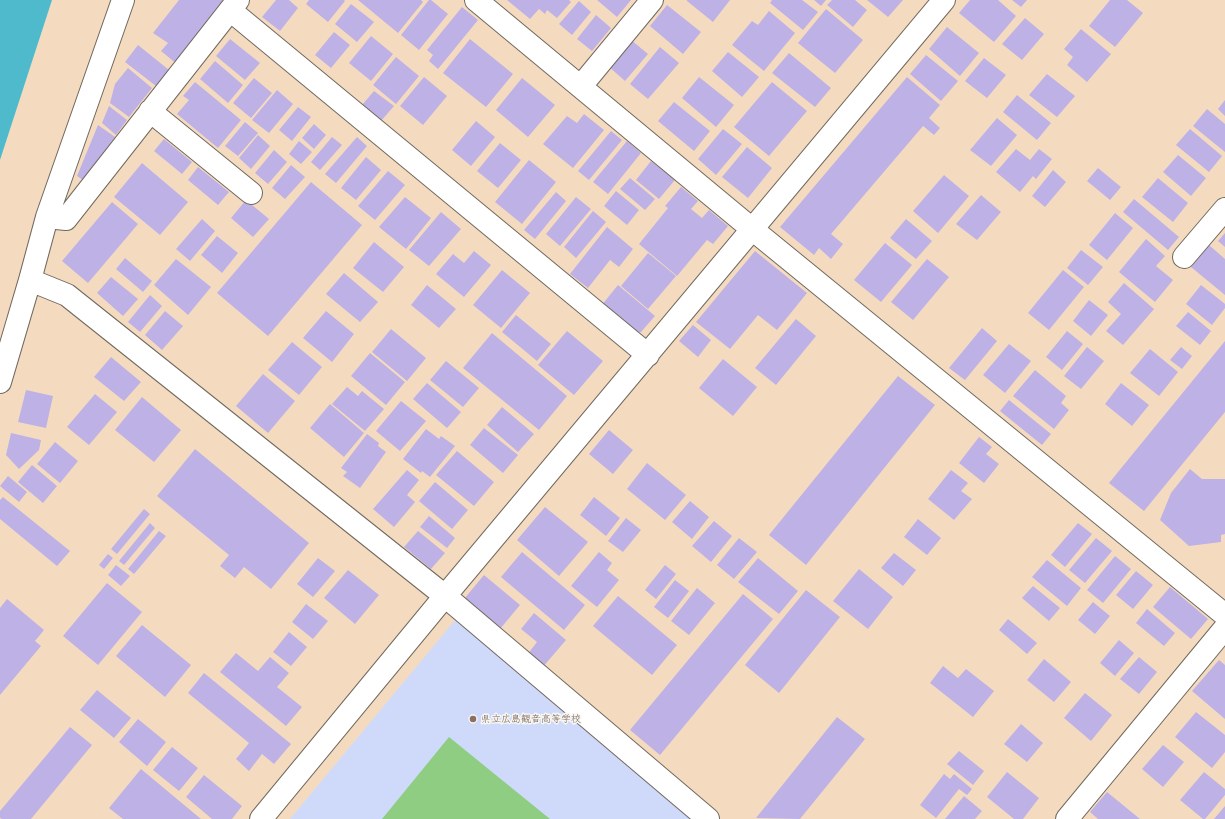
<!DOCTYPE html>
<meta charset="utf-8">
<style>
body{margin:0}
canvas{display:block;background:#f4dbbf}
</style>
<canvas width="1225" height="819"></canvas>
<script>
const c = document.querySelector('canvas').getContext('2d');
c.lineJoin = 'round';
function fill(path, color) {
  c.fillStyle = color;
  c.fill(path, 'evenodd');
}
function poly(rows) {
  const path = new Path2D();
  for (const r of rows) {
    path.moveTo(r[0], r[1]);
    for (let i = 2; i < r.length; i += 2) path.lineTo(r[i], r[i + 1]);
  }
  return path;
}
function stroke(path, color, width, dash) {
  c.strokeStyle = color;
  c.lineWidth = width;
  c.lineCap = dash ? 'butt' : 'round';
  c.setLineDash(dash || []);
  c.stroke(path);
}
function drawText(font, color, halo, rows, align = 'center') {
  c.font = font + ' Delius,"Klee One",sans-serif';
  c.lineWidth = 3;
  c.setLineDash([]);
  c.textBaseline = 'middle';
  c.strokeStyle = halo;
  c.fillStyle = color;
  for (const [text, x, y, turn = 0] of rows) {
    c.save();
    c.translate(x, y);
    c.rotate((+turn || 0) * Math.PI / 180);
    c.textAlign = isNaN(turn) ? turn : align;
    if (halo) c.strokeText(text, 0, 0);
    c.fillText(text, 0, 0);
    c.restore();
  }
}
const built = poly([
 [456,619,691,819,290,819]
]);
const green = poly([
 [449,737,550,819,382,819]
]);
const water = poly([
 [0,0,52,0,0,160]
]);
const building = poly([
 [179,0,225,0,178,65,161,51,168,43,153,33],
 [276,0,289,0,298,8,280,31,262,17],
 [309,0,344,0,345,1,328,22,306,4],
 [358,0,421,0,423,2,398,33],
 [429,0,431,0,448,14,419,50,401,35],
 [507,0,569,0,571,2,557,18,547,10,545,14,539,9,530,19],
 [597,0,631,0,617,17],
 [687,0,730,0,713,22,687,1],
 [772,0,802,0,818,12,803,30,770,3],
 [814,0,826,0,821,6],
 [832,0,855,0,867,10,853,27,827,5],
 [867,0,903,0,888,17],
 [970,0,998,0,1016,16,994,42,959,13],
 [1012,0,1027,0,1021,7],
 [1110,0,1127,0,1143,13,1115,47,1089,26],
 [579,1,591,12,572,35,559,24],
 [351,4,374,22,357,42,335,24],
 [667,5,701,32,683,54,650,26],
 [462,7,478,20,438,69,429,61,433,55,427,50],
 [826,9,863,40,835,73,798,43],
 [769,11,795,33,764,71,732,45,752,21,758,25],
 [596,15,611,28,592,51,577,39],
 [1025,18,1044,34,1022,60,1002,44],
 [947,27,979,53,960,76,929,49],
 [1081,29,1111,54,1087,82,1067,65,1073,57,1064,49],
 [334,32,350,45,331,68,315,55],
 [371,36,393,54,371,81,349,63],
 [230,39,260,63,245,80,216,56],
 [470,39,513,74,486,107,443,73],
 [630,39,648,54,625,81,608,66],
 [138,45,169,70,156,86,125,62],
 [660,47,679,63,648,99,630,84],
 [728,52,759,77,742,97,712,71],
 [789,53,831,88,815,107,772,73],
 [926,55,958,81,941,101,910,74],
 [396,57,419,76,396,104,373,85],
 [984,58,1006,75,987,98,965,81],
 [215,61,243,85,228,103,200,79],
 [128,68,152,88,129,117,110,103,115,84],
 [1047,74,1075,96,1057,117,1029,95],
 [424,77,447,96,423,125,400,106],
 [699,77,734,105,716,127,682,98],
 [907,77,940,105,929,118,940,128,934,135,923,126,831,234,843,244,831,259,819,248,814,255,780,227],
 [254,78,272,93,251,118,233,103],
 [522,78,555,105,528,137,496,110],
 [195,82,241,120,218,148,177,114,189,100,183,96],
 [772,82,807,111,769,156,734,127],
 [277,90,293,104,269,133,252,120],
 [374,91,394,106,381,121,362,105],
 [1017,95,1051,123,1037,140,1003,112],
 [1225,100,1225,116,1218,109],
 [674,102,710,131,694,151,658,121],
 [109,106,127,120,116,135,102,123],
 [298,107,311,117,292,141,279,130],
 [1207,109,1225,124,1225,152,1193,126],
 [584,114,604,130,573,168,543,144,567,116,577,123],
 [997,118,1017,135,991,166,970,150],
 [476,121,495,137,471,166,452,150],
 [245,122,258,133,238,156,225,146],
 [314,124,326,135,314,149,302,138],
 [98,125,115,137,83,180,77,176],
 [723,129,742,144,716,175,698,159],
 [1190,129,1222,156,1209,172,1176,145],
 [611,131,622,140,589,180,578,171],
 [258,135,270,146,251,169,239,158],
 [332,137,342,145,320,170,311,162],
 [357,137,367,146,336,183,325,174],
 [164,139,192,162,182,174,154,151],
 [299,141,312,152,301,164,289,154],
 [627,141,641,153,608,194,593,182],
 [500,143,521,160,498,188,477,171],
 [747,147,772,168,748,198,722,177],
 [1016,149,1030,160,1039,149,1052,159,1036,179,1033,176,1020,192,996,172],
 [274,150,287,162,268,184,255,173],
 [1178,155,1206,178,1191,196,1163,172],
 [366,157,381,170,356,200,341,188],
 [529,160,556,182,522,224,495,202],
 [651,161,675,180,659,199,636,180],
 [142,163,188,202,160,235,114,197],
 [291,165,305,177,285,199,272,188],
 [198,167,229,192,218,205,188,180],
 [1098,168,1121,187,1110,200,1087,181],
 [1053,170,1066,182,1045,207,1032,196],
 [388,171,405,185,375,220,358,206],
 [944,175,969,196,938,233,913,211],
 [630,178,655,199,645,210,620,189],
 [1158,178,1188,203,1173,222,1142,197],
 [311,182,362,225,268,336,217,293],
 [681,187,698,201,691,209,702,218,709,210,728,226,713,244,707,240,677,276,639,244,668,208,665,206],
 [616,191,639,210,627,225,604,206],
 [556,192,566,201,535,239,524,230],
 [981,195,1001,212,977,240,956,224],
 [405,197,431,218,406,249,379,227],
 [576,197,591,209,560,246,546,234],
 [1134,199,1179,237,1168,250,1123,212],
 [246,200,269,219,253,237,231,218],
 [112,202,138,224,88,283,62,261],
 [593,211,606,222,576,258,564,247],
 [441,212,461,229,429,266,409,250],
 [1115,213,1133,228,1107,260,1089,245],
 [202,219,215,231,190,261,176,249],
 [906,219,932,241,916,259,890,238],
 [607,227,633,249,619,267,610,260,588,288,570,274],
 [1225,233,1225,247,1218,241],
 [217,236,238,253,222,273,201,255],
 [1146,239,1165,256,1156,266,1173,280,1155,302,1119,272],
 [374,242,404,267,383,292,353,268],
 [885,243,912,265,881,302,854,280],
 [1209,245,1225,259,1225,295,1191,267],
 [1081,250,1103,267,1088,285,1067,268],
 [474,251,491,265,464,297,436,274,453,254,464,263],
 [755,251,807,293,777,330,758,315,730,349,696,322],
 [648,253,676,276,648,309,621,286],
 [125,258,152,281,143,292,116,269],
 [176,259,211,287,188,315,154,285],
 [927,259,949,277,913,320,891,302],
 [502,270,530,293,501,328,473,305],
 [1063,270,1084,287,1049,330,1028,313],
 [344,273,378,302,360,322,326,294],
 [111,277,138,299,123,316,97,293],
 [1124,283,1154,309,1123,345,1106,331,1121,314,1108,302],
 [427,285,456,309,439,328,411,305],
 [618,285,655,316,641,332,634,333,601,306],
 [1201,285,1225,304,1225,308,1212,325,1186,304],
 [150,295,162,306,140,332,128,322],
 [1089,300,1108,315,1091,336,1073,321],
 [165,311,183,326,162,350,145,335],
 [326,311,354,334,332,362,303,338],
 [1188,312,1211,331,1200,345,1176,326],
 [516,315,551,344,537,361,502,332],
 [796,319,816,336,776,385,755,368],
 [693,325,711,340,698,357,679,341],
 [982,328,997,341,965,380,949,368],
 [391,329,426,358,407,381,372,352],
 [567,331,603,361,574,395,538,365],
 [1067,331,1083,344,1062,370,1046,357],
 [492,333,567,396,539,430,463,368],
 [1225,341,1225,412,1144,511,1109,483],
 [292,342,322,367,299,395,268,370],
 [1009,344,1031,361,1005,393,983,375],
 [1087,347,1104,361,1081,389,1064,376],
 [1181,347,1192,356,1182,369,1170,360],
 [1150,349,1178,372,1159,396,1130,373],
 [370,353,405,382,386,405,351,376],
 [111,357,141,382,124,401,94,377],
 [723,359,757,387,733,416,699,388],
 [446,361,479,388,463,407,430,380],
 [1035,370,1066,396,1061,403,1069,410,1054,429,1013,396],
 [263,374,295,401,268,433,236,406],
 [898,376,935,405,806,565,769,535],
 [427,383,461,412,447,428,413,399],
 [1121,383,1149,405,1132,426,1105,404],
 [347,387,358,396,362,391,384,409,365,431,332,404],
 [26,390,53,396,46,428,18,422],
 [95,394,117,412,89,445,67,427],
 [142,397,181,430,154,462,115,430],
 [1009,400,1051,434,1042,445,1000,411],
 [401,401,426,421,400,451,376,431],
 [330,404,364,433,344,457,310,428],
 [502,407,534,434,518,452,487,425],
 [484,428,518,455,503,473,470,445],
 [426,429,439,439,441,436,455,446,430,477,422,471,421,473,403,459],
 [609,430,633,450,613,474,589,454],
 [11,433,41,440,39,450,19,469,6,455],
 [367,434,379,443,378,446,386,452,360,488,343,476,347,472,341,468],
 [979,437,992,447,986,454,999,464,984,483,959,463],
 [55,442,78,461,60,483,37,464],
 [195,449,309,543,271,589,244,567,235,578,220,566,229,555,157,496],
 [457,451,494,482,474,506,436,475],
 [647,463,686,495,665,520,627,489],
 [32,465,57,486,43,503,18,482],
 [1190,469,1202,479,1225,479,1225,534,1221,535,1221,542,1189,546,1160,520,1171,493],
 [407,470,419,480,407,495,415,502,394,527,373,509],
 [951,470,968,483,961,491,972,499,954,520,928,499],
 [8,476,27,492,19,502,0,486],
 [435,482,468,510,452,529,419,501],
 [3,497,70,551,57,566,0,519,0,500],
 [594,497,620,518,606,536,580,515],
 [690,501,709,517,692,539,672,522],
 [545,507,588,542,559,576,517,540],
 [144,509,150,514,117,554,111,549],
 [429,516,455,538,447,548,420,527],
 [626,518,641,530,623,552,608,541],
 [918,519,941,538,927,555,904,537],
 [714,521,732,536,711,562,692,546],
 [150,523,155,528,124,565,119,561],
 [1078,523,1092,534,1065,567,1051,555],
 [159,531,166,536,134,574,128,569],
 [418,531,445,553,431,569,404,547],
 [739,538,757,552,734,579,717,565],
 [1096,538,1112,551,1085,583,1069,570],
 [522,552,585,605,564,630,501,577],
 [599,552,612,563,607,570,619,580,597,607,571,586],
 [894,553,916,570,903,586,881,568],
 [108,554,113,558,104,569,99,565],
 [1115,556,1131,569,1103,603,1087,590],
 [318,558,335,571,313,597,297,584],
 [758,558,798,591,779,614,738,582],
 [1047,560,1081,588,1067,606,1032,577],
 [116,565,130,576,121,586,108,575],
 [665,565,676,574,656,599,645,590],
 [859,569,893,597,868,629,833,601],
 [348,570,379,595,355,624,324,598],
 [1136,571,1153,585,1133,609,1116,595],
 [484,575,520,605,500,629,464,599],
 [675,580,689,591,668,618,654,607],
 [107,583,142,612,98,665,63,636],
 [1033,586,1060,608,1049,621,1022,598],
 [1170,587,1208,619,1191,639,1153,607],
 [697,588,715,603,689,635,671,621],
 [806,590,840,617,779,693,745,665],
 [743,594,773,619,660,755,630,730],
 [618,596,677,645,652,675,593,626],
 [7,599,44,630,35,641,41,646,0,695,0,608],
 [1093,602,1110,616,1095,634,1078,620],
 [306,604,328,621,313,639,292,622],
 [1147,609,1175,633,1164,646,1136,623],
 [534,613,566,640,542,668,527,655,537,642,521,629],
 [1008,619,1037,643,1027,654,999,630],
 [142,625,191,665,165,697,116,656],
 [289,632,307,647,291,666,273,652],
 [1119,640,1134,653,1115,676,1100,663],
 [236,653,258,671,270,657,289,673,277,687,302,707,286,726,220,672],
 [1139,657,1157,672,1139,694,1120,679],
 [1044,659,1071,682,1054,702,1027,680],
 [1219,660,1225,665,1225,719,1192,691],
 [943,666,958,678,966,669,994,691,973,717,930,683],
 [204,673,291,744,274,764,262,754,249,771,236,759,249,743,188,693],
 [97,690,131,718,114,738,80,710],
 [1085,693,1112,715,1091,741,1064,718],
 [1196,712,1225,735,1225,752,1212,768,1175,737],
 [837,717,865,739,800,819,756,818],
 [138,719,166,742,147,766,119,742],
 [1021,724,1043,743,1027,762,1004,744],
 [70,727,92,745,31,819,2,819,0,818,0,811],
 [1163,745,1184,762,1163,787,1142,769],
 [172,747,198,768,179,791,153,770],
 [959,751,984,771,973,785,947,764],
 [141,769,201,819,123,819,109,808],
 [1007,772,1039,798,1023,819,1014,819,987,797],
 [1204,772,1225,789,1225,795,1205,819,1203,819,1180,800],
 [944,774,950,779,954,774,972,789,967,795,959,789,936,818,920,805],
 [204,775,242,806,232,819,212,819,186,797],
 [1107,792,1140,819,1098,819,1090,812],
 [964,796,982,811,975,819,945,819],
 [1225,806,1225,819,1214,819]
]);
const minor = poly([
 [476,0,752,229,1225,615],
 [230,10,648,355],
 [581,86,652,0],
 [150,111,251,193],
 [47,217,66,219,238,0],
 [1184,257,1225,209],
 [30,280,67,295,445,596,708,819],
 [0,382,30,280,47,217,123,0],
 [261,819,445,596,944,0],
 [1067,819,1225,628]
]);
const markers = [
 [473,719,4,"#8d6e63"]
];
const educationNames = [
 ["県立広島観音高等学校",481,719]
];
fill(built, '#cfdafa');
fill(green, '#8fcd82');
fill(water, '#4ebacb');
fill(building, '#beb1e6');
stroke(minor, '#71695f', 24);
stroke(minor, '#fff', 22);
for (const [x, y, r, color] of markers) {
  const dot = new Path2D();
  dot.arc(x, y, r, 0, 2 * Math.PI);
  c.fillStyle = color;
  c.fill(dot);
  stroke(dot, '#f6f6f2', 1.5);
}
drawText('10px', '#785e54', '#f6f6f2', educationNames, 'left');
</script>
